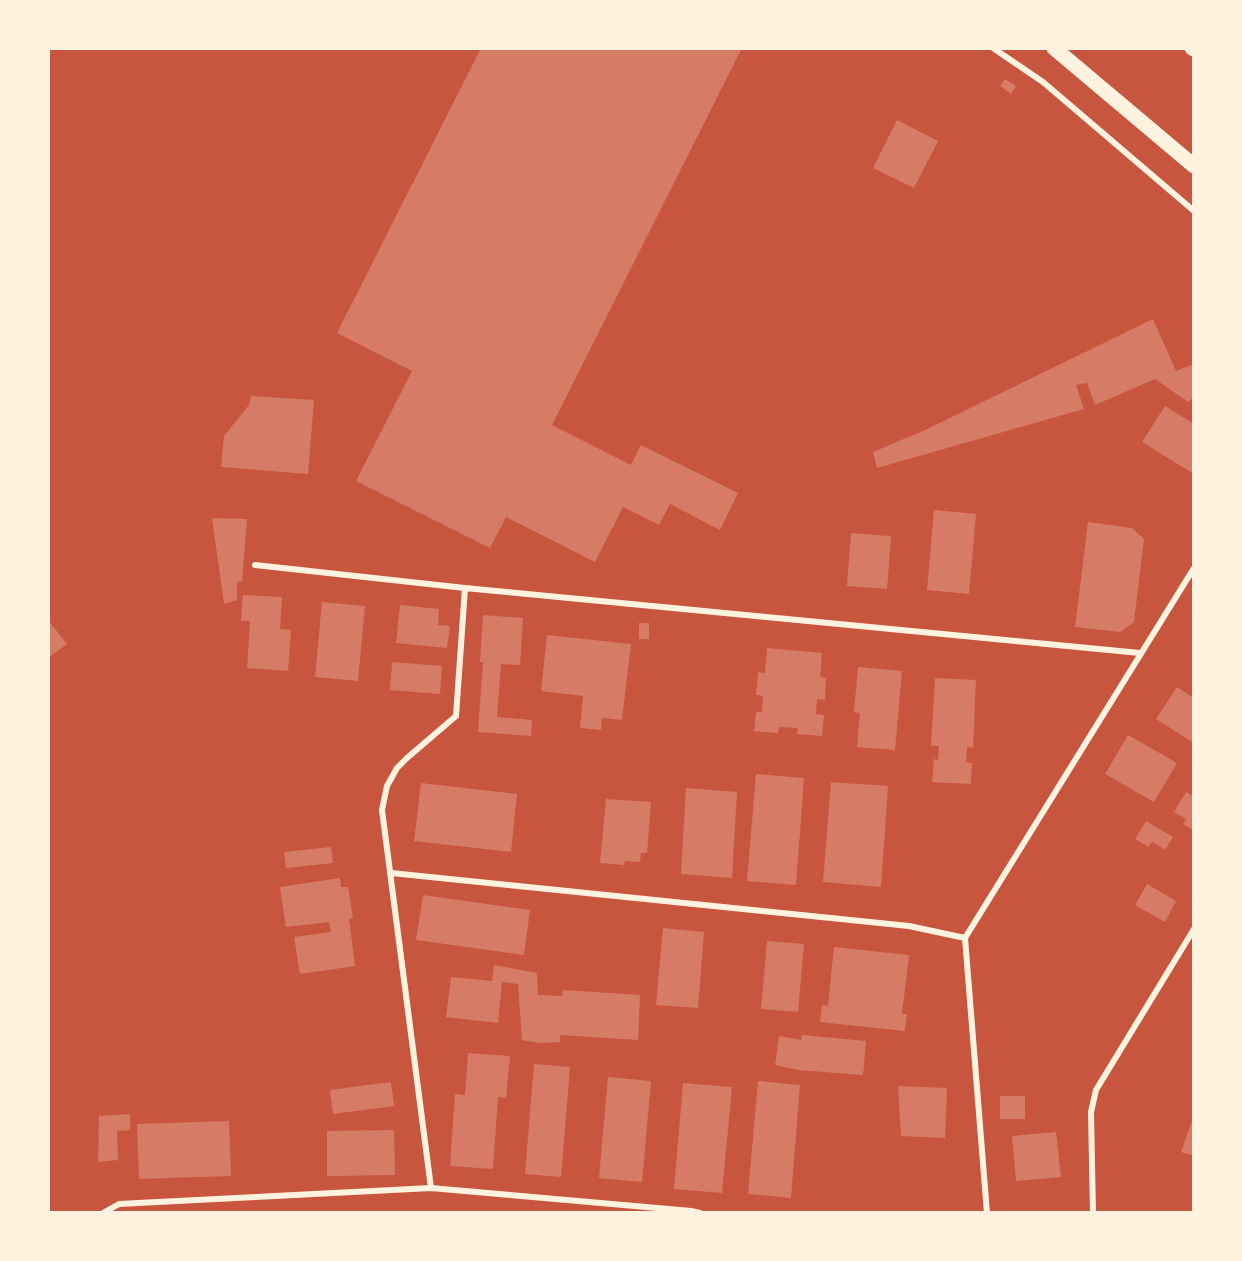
<!DOCTYPE html>
<style>
body{margin:0}
#map{position:relative;width:1242px;height:1261px;overflow:hidden;background:#c8553d;font-family:"DejaVu Sans",sans-serif}
canvas{display:block}
.frame{position:absolute;inset:0;border:50px solid #fff3e0;pointer-events:none}
</style>
<div id="map">
<canvas width="1242" height="1261"></canvas>
<div class="frame"></div>
</div>
<script>
const c = document.querySelector('canvas').getContext('2d');
c.lineJoin = 'round';
function fill(path, color) {
  c.fillStyle = color;
  c.fill(path, 'evenodd');
}
function poly(rows) {
  const path = new Path2D();
  for (const r of rows) {
    path.moveTo(r[0], r[1]);
    for (let i = 2; i < r.length; i += 2) path.lineTo(r[i], r[i + 1]);
  }
  return path;
}
function stroke(path, color, width, dash) {
  c.strokeStyle = color;
  c.lineWidth = width;
  c.lineCap = dash ? 'butt' : 'round';
  c.setLineDash(dash || []);
  c.stroke(path);
}
const building = poly([
 [481,48,742,48,552,425,631,465,641,445,738,493,720,530,670,504,659,525,623,507,595,562,506,517,490,548,356,481,412,371,337,333],
 [1005,79,1016,86,1011,94,1000,86],
 [897,120,938,141,914,188,873,168],
 [1153,319,1176,371,1194,364,1194,397,1188,402,1155,379,1095,405,1087,383,1076,385,1084,409,877,468,873,452,925,430],
 [251,396,314,400,308,474,221,467,224,436,249,405],
 [1165,406,1194,424,1194,474,1142,442],
 [934,510,976,514,969,594,927,590],
 [212,518,247,519,242,581,237,582,237,600,224,604],
 [1088,522,1132,528,1144,539,1134,622,1120,632,1075,627],
 [851,533,891,536,887,589,847,586],
 [243,595,282,597,280,629,291,630,288,671,247,668,250,621,241,621],
 [322,602,365,606,358,681,315,677],
 [400,605,439,609,438,625,450,626,447,648,396,643],
 [483,615,523,618,520,665,501,664,497,717,532,720,531,736,478,732,483,662,480,662],
 [48,620,67,644,48,658],
 [639,623,649,623,649,639,639,639],
 [547,635,631,644,622,720,602,718,601,730,580,728,583,696,541,691],
 [767,648,822,653,820,677,826,678,825,700,817,699,816,714,824,715,822,736,797,734,798,728,779,727,778,733,754,731,756,712,762,712,763,696,756,695,758,672,765,673],
 [392,662,442,666,440,694,390,690],
 [858,667,902,671,895,750,857,747,860,713,854,712],
 [935,678,976,680,973,748,967,747,966,762,972,763,971,784,932,782,934,759,938,760,939,746,931,746],
 [1177,687,1194,698,1194,743,1156,719],
 [1128,735,1177,763,1154,802,1105,774],
 [756,774,804,778,796,885,747,881],
 [831,782,888,786,881,887,823,882],
 [421,783,517,794,511,852,414,841],
 [686,788,737,792,732,878,681,874],
 [1186,792,1194,797,1194,831,1183,824,1186,819,1174,812],
 [606,799,651,802,647,853,641,853,640,862,625,861,624,865,600,863],
 [1146,821,1173,837,1165,850,1152,841,1149,847,1135,839],
 [331,847,333,863,286,868,284,852],
 [340,878,341,887,348,887,353,918,349,919,355,966,300,974,294,937,331,932,329,922,286,927,280,887],
 [1147,884,1176,901,1165,922,1135,905],
 [423,895,530,910,524,955,416,940],
 [663,928,704,932,698,1008,656,1005],
 [767,941,804,944,798,1012,761,1009],
 [834,947,909,955,902,1014,907,1014,905,1031,820,1022,822,1005,828,1006],
 [494,965,537,973,538,995,562,996,563,990,640,995,638,1040,560,1035,560,1042,540,1043,522,1040,518,984,502,982,498,1023,446,1017,451,977,492,981],
 [802,1035,866,1041,863,1075,798,1070,775,1065,779,1036,801,1040],
 [468,1053,510,1056,506,1098,498,1097,493,1169,450,1166,455,1094,465,1095],
 [534,1064,570,1067,561,1177,525,1174],
 [608,1077,651,1081,642,1182,599,1178],
 [758,1081,800,1085,791,1198,748,1194],
 [391,1082,394,1106,333,1114,330,1090],
 [683,1083,732,1087,722,1193,674,1189],
 [898,1086,947,1088,945,1138,901,1136],
 [1000,1096,1025,1096,1025,1119,1000,1119],
 [130,1114,130,1130,117,1131,118,1160,98,1162,99,1116],
 [1194,1115,1194,1156,1181,1152],
 [229,1121,231,1176,139,1179,137,1124],
 [394,1130,395,1175,327,1176,327,1131],
 [1056,1132,1061,1177,1016,1181,1012,1136]
]);
const minor = poly([
 [993,48,1043,82,1194,211],
 [255,565,465,588,1140,653],
 [391,873,909,926,965,938],
 [431,1188,382,810,387,786,397,768,407,758,456,716,465,588],
 [103,1213,119,1204,431,1188,691,1211,700,1213],
 [987,1213,965,938,1194,568],
 [1093,1213,1091,1112,1096,1090,1194,929]
]);
const primary = poly([
 [1054,48,1194,166],
 [1192,48,1194,49]
]);
fill(building, '#d67c66');
stroke(minor, '#fff3e0', 6);
stroke(primary, '#fff3e0', 15);
</script>
